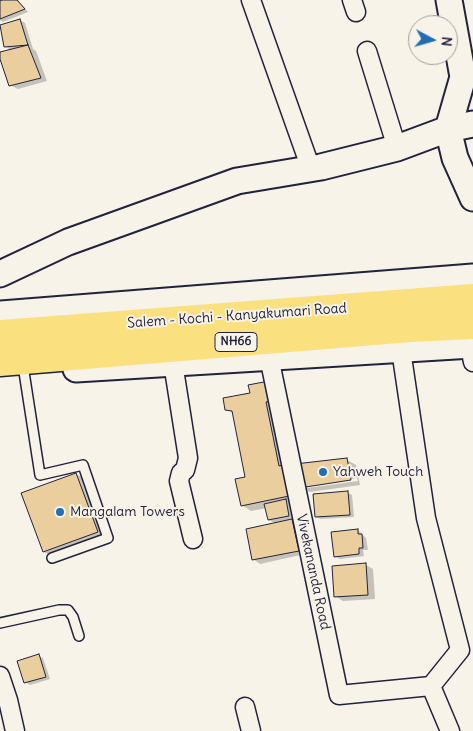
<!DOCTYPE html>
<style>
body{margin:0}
#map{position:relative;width:473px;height:731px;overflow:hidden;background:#f7f3e8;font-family:Delius,sans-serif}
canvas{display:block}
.north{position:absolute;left:408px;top:15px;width:50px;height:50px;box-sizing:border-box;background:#f7f3e8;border:1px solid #a29fa3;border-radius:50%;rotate:96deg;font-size:14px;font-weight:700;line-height:20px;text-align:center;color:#22223b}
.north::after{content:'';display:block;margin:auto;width:18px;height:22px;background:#1f6fb2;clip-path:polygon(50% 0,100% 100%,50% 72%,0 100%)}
</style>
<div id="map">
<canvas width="473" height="731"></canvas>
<div class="north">N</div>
</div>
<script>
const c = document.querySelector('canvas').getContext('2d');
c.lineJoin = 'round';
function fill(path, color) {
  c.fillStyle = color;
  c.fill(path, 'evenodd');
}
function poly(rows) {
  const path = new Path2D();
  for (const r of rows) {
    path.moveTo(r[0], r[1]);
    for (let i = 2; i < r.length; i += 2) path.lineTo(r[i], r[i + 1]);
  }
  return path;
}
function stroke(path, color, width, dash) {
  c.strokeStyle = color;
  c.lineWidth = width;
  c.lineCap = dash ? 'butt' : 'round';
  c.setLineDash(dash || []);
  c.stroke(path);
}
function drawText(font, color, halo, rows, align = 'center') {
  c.font = font + ' Delius,sans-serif';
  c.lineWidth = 4;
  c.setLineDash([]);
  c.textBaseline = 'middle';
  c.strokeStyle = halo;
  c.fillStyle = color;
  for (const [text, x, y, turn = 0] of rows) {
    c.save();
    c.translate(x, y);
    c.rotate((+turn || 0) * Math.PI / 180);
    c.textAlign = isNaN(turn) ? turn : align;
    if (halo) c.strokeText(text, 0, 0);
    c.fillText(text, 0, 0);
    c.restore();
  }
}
const shadow = poly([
 [0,0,18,0,28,12,3,22,0,20],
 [20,20,25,23,33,49,36,51,47,81,18,89,10,85,0,54,12,51,5,46],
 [269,382,287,466,347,460,356,465,360,485,310,492,300,487,293,518,290,519,299,525,305,554,260,564,253,559,276,524,269,520,267,508,251,511,242,505,247,478,234,414,227,409],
 [357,478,358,481,307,488,307,485],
 [76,474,89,481,110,539,57,559,44,552],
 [348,493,352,495,354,517,321,519,316,517],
 [358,530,366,538,368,550,363,550,364,556,340,559,335,556],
 [366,565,373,569,375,599,343,601,335,596],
 [39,656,43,658,50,679,30,685,25,682]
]);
const building = poly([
 [2,0,17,0,25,9,0,19,0,1,2,0],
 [20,19,28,45,4,47,0,25,20,19],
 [28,45,41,78,9,86,0,59,0,52,28,45],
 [269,381,273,401,266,402,279,466,288,464,294,495,241,506,235,479,245,477,232,411,225,410,223,398,250,393,248,385,269,381],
 [347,458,351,480,299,488,295,464,347,458],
 [76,473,98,532,43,552,21,493,76,473],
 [348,491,350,515,315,517,313,494,348,491],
 [286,499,289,516,268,520,264,504,286,499],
 [292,519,299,551,252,560,246,529,292,519],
 [358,529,358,534,362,534,363,548,359,548,359,554,334,557,331,532,358,529],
 [366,563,368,595,334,597,332,566,366,563],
 [39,654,46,677,24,683,17,661,39,654]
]);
const lane = poly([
 [24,372,40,475,83,465,108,538,52,558],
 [0,623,59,610,68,610,73,617,79,636]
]);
const street = poly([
 [251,0,311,169],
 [352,0,356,12],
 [367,51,397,148],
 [470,346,473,362],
 [401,350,426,518,460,650,431,686,450,731],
 [269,357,339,695,431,686],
 [173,363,188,458,185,470,181,473,179,481,193,539],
 [0,676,8,700,15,731],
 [245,707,251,731]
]);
const secondary = poly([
 [449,0,463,77,448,129,455,158,473,198],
 [0,274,68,242,237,181,321,167,397,148,448,129,473,124],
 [0,314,473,277],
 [76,369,473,345]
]);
const highway = poly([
 [0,334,473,298],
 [0,362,410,328,473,325]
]);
const markers = [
 [323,472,5,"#1f6fb2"],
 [60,512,5,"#1f6fb2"]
];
const shields = [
 [236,342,42]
];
const shieldNames = [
 ["NH66",236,342]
];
const streetNames = [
 ["Salem - Kochi - Kanyakumari Road",237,316,-4],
 ["Vivekananda Road",313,572,78]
];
const poiNames = [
 ["Yahweh Touch",333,472],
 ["Mangalam Towers",70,512]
];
fill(shadow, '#0003');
fill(building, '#ebce9e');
stroke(building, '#22223b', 1);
stroke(lane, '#22223b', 12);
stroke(street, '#22223b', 21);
stroke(secondary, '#22223b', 29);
stroke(highway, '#22223b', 31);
stroke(lane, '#f7f3e8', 9);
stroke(street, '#f7f3e8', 18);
stroke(secondary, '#f7f3e8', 25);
stroke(highway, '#fbe080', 28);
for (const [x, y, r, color] of markers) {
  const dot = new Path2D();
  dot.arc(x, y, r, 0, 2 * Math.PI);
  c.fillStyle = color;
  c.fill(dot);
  stroke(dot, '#f7f3e8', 2);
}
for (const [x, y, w] of shields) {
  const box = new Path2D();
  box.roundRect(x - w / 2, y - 9.5, w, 19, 4);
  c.fillStyle = '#f7f3e8';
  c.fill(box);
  stroke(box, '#22223b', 1);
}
drawText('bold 12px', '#22223b', null, shieldNames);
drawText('14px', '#22223b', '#f7f3e8', streetNames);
drawText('14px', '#22223b', '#f7f3e8', poiNames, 'left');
</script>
